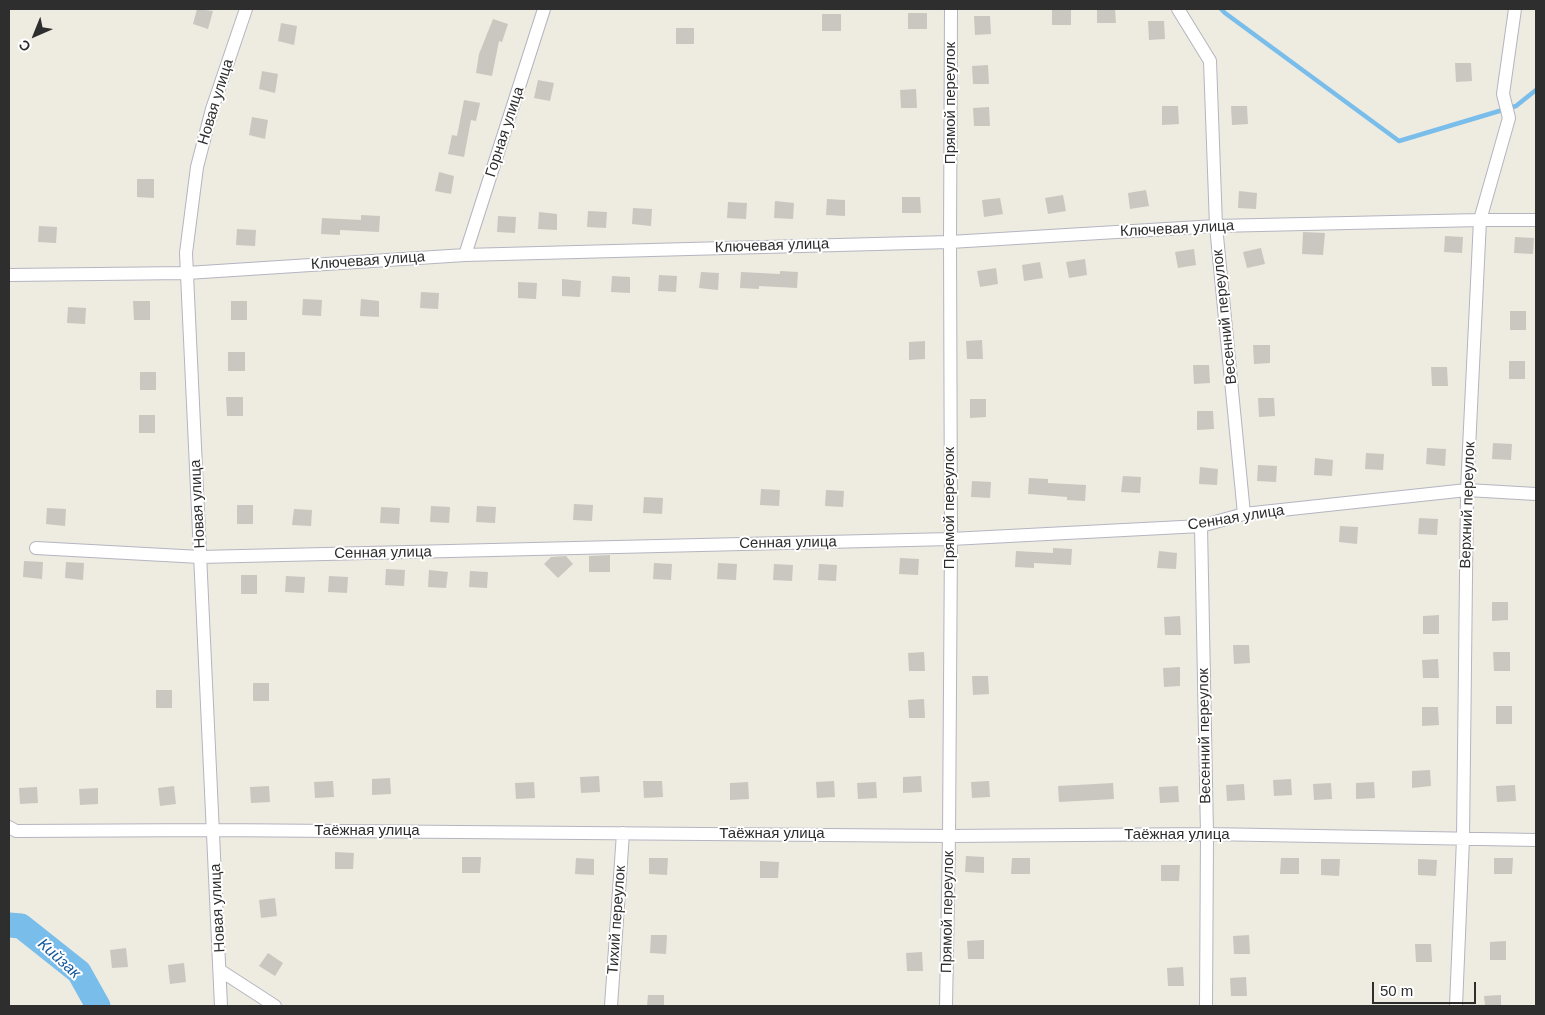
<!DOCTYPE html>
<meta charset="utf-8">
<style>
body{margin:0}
#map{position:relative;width:1545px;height:1015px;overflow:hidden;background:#eeebe1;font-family:Arial,sans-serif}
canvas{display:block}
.frame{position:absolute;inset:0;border:10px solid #2e2e2e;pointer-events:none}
.north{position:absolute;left:10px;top:10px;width:50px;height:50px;-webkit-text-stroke:4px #fff;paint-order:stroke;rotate:224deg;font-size:14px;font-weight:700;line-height:20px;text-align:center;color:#2e2e2e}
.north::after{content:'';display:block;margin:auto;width:18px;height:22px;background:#2e2e2e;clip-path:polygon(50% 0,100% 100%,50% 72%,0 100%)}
.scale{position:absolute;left:1372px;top:982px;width:104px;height:22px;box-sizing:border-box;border:2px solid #2e2e2e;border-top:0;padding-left:6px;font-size:15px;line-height:18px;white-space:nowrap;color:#2e2e2e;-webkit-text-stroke:4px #fff;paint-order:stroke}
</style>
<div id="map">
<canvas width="1545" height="1015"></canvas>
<div class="frame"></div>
<div class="north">С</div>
<div class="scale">50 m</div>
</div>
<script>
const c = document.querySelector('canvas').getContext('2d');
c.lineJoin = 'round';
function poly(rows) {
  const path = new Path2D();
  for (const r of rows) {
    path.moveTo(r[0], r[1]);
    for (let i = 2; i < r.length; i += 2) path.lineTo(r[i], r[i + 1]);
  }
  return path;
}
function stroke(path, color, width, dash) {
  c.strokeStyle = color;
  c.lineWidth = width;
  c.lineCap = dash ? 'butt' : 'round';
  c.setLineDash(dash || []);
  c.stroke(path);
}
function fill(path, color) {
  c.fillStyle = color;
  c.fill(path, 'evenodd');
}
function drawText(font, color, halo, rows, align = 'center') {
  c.font = font + ' Arial,sans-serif';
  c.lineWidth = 4;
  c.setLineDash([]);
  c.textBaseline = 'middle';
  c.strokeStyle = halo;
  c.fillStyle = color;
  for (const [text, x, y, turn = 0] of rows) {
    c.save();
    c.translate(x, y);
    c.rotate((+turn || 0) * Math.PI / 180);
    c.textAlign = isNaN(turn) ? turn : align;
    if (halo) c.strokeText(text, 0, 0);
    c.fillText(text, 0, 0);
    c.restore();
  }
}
const stream = poly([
 [1221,9,1225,13,1399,141,1516,106,1536,90]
]);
const river = poly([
 [9,925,21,926,79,972,98,1006]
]);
const building = poly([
 [197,9,213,11,208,29,193,24],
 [1052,9,1071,9,1071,25,1052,25],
 [1097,9,1115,9,1116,23,1097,23],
 [908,13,927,13,927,29,908,29],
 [822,14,841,14,841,31,822,31],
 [974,16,990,16,991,34,975,35],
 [493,19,508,24,502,42,499,41,492,76,476,73,479,54],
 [1148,21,1164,21,1165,39,1149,40],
 [281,23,297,26,294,45,278,41],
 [676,28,694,28,694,44,676,44],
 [1455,63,1471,63,1472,81,1456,82],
 [988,65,989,84,973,84,972,66],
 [262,71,278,74,275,93,259,89],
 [538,80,554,83,550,101,534,98],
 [916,89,917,108,901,108,900,90],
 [464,100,480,103,476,121,471,120,464,157,448,154,452,135,457,136],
 [1162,106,1178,106,1179,124,1162,125],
 [1231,106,1247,106,1248,124,1232,125],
 [989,107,990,126,974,126,973,108],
 [252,117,268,120,265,139,249,135],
 [439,172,454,176,451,194,435,191],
 [137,179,154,179,154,198,137,197],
 [1146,190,1149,206,1130,209,1128,193],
 [1239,191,1257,193,1256,209,1238,208],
 [1063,195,1066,211,1048,214,1045,198],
 [902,197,920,197,921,213,902,213],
 [1000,198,1003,214,984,217,982,200],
 [827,199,845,200,845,216,826,215],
 [775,201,794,203,793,219,774,218],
 [728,202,747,203,746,219,727,218],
 [633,208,652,209,651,226,632,224],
 [588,211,607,212,606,228,587,227],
 [539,212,557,214,557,230,538,229],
 [361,215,380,216,379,232,340,230,340,235,321,234,322,218,361,220],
 [498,216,516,217,515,233,497,232],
 [39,226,57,227,56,243,38,242],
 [237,229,256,230,255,246,236,245],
 [1303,232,1325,233,1323,255,1302,254],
 [1445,236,1463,237,1462,253,1444,252],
 [1515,237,1534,238,1533,254,1514,253],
 [1261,248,1265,264,1247,268,1243,252],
 [1194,249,1196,265,1178,268,1175,252],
 [1085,259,1087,275,1069,278,1066,262],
 [1040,262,1043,278,1024,281,1022,265],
 [996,268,998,284,980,287,977,271],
 [780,271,798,272,797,288,759,286,759,289,740,288,741,272,780,274],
 [701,272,719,273,718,290,699,288],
 [659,275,677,276,676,292,658,291],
 [612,276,630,277,630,293,611,292],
 [562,279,581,281,580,297,562,296],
 [518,282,537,283,536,299,518,298],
 [421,292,439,293,438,309,420,308],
 [303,299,322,300,321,316,302,315],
 [361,299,379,301,379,317,360,316],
 [133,301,150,301,150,320,134,320],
 [231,301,247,301,247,320,231,320],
 [68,307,86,308,85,324,67,323],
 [1510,311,1526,311,1526,330,1510,330],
 [982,340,983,359,967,359,966,341],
 [925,341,925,359,909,360,909,342],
 [1253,345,1270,345,1270,363,1254,364],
 [228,352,245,352,245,371,228,371],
 [1509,361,1525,361,1525,379,1509,379],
 [1193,365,1209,365,1210,383,1194,384],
 [1431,367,1447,367,1448,386,1432,386],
 [140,372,156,372,156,390,140,390],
 [226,397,243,397,243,416,227,416],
 [1258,398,1274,398,1275,416,1259,417],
 [970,399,986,399,986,417,970,418],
 [1197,411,1213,411,1214,429,1197,430],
 [139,415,155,415,155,433,139,433],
 [1493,443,1512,444,1511,460,1492,459],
 [1427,448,1446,449,1445,466,1426,464],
 [1366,453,1384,454,1383,470,1365,469],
 [1315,458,1333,460,1332,476,1314,475],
 [1258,465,1277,466,1276,482,1257,481],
 [1200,467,1218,469,1217,485,1199,484],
 [1123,476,1141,477,1140,493,1121,492],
 [1029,478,1048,479,1048,483,1086,485,1085,501,1067,500,1067,497,1028,494],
 [972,481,991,482,990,498,971,497],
 [761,489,780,490,779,506,760,505],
 [826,490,844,491,843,507,825,506],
 [644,497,663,498,662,514,643,513],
 [574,504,593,505,592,521,573,520],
 [237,505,253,505,253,524,237,524],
 [431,506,450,507,449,523,430,522],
 [477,506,496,507,495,523,476,522],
 [381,507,400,508,399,524,380,523],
 [47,508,66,509,65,526,46,524],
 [294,509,312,510,311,526,292,525],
 [1419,518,1438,519,1437,535,1418,534],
 [1340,526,1358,527,1357,544,1339,542],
 [1053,548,1072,549,1071,565,1034,563,1034,568,1015,567,1016,551,1053,553],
 [1159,551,1177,553,1176,569,1157,568],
 [610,555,610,572,589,572,589,556],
 [566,556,573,564,558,578,544,564,551,557],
 [900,558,919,559,918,575,899,574],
 [24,561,43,562,42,579,23,577],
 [66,562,84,563,83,580,65,578],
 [654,563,672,564,671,580,653,579],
 [718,563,737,564,736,580,717,579],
 [774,564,793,565,792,581,773,580],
 [819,564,837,565,836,581,818,580],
 [386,569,405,570,404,586,385,585],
 [429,570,448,572,446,588,428,587],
 [470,571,488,572,487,588,469,587],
 [241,575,257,575,257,594,241,594],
 [286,576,305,577,304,593,285,592],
 [329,576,348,577,347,593,328,592],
 [1492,602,1508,602,1508,620,1492,621],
 [1439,615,1439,634,1423,634,1423,616],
 [1180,616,1181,635,1165,635,1164,617],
 [1233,645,1249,645,1250,663,1234,664],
 [924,652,925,671,909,671,908,653],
 [1493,652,1510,652,1510,671,1494,671],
 [1438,659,1439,678,1423,678,1422,660],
 [1180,667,1180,686,1164,687,1163,668],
 [972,676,988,676,989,694,973,695],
 [253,683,269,683,269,701,253,701],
 [156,690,172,690,172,708,156,708],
 [924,699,925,718,909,718,908,700],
 [1496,706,1512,706,1512,724,1496,724],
 [1422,707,1438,707,1439,725,1422,726],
 [1430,770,1431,786,1412,788,1412,771],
 [599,776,600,792,581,793,580,777],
 [921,776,922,792,903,793,903,777],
 [390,778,391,794,372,795,372,779],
 [1291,779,1292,795,1274,796,1273,780],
 [333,781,334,797,315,798,314,782],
 [643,781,662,781,663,797,644,798],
 [834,781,835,797,817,798,816,782],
 [989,781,990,797,972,798,971,782],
 [534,782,535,798,516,799,515,783],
 [748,782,749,799,730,800,730,783],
 [876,782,877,798,858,799,857,783],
 [1374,782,1375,798,1356,799,1356,783],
 [1113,783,1114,799,1059,802,1058,786],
 [1331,783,1332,799,1314,800,1313,784],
 [1244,784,1245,800,1227,801,1226,785],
 [1515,785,1516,801,1497,802,1496,786],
 [174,786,176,804,160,806,158,788],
 [269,786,270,802,251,803,250,787],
 [1178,786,1179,802,1160,803,1159,787],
 [37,787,38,803,20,804,19,788],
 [98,788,98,804,80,805,79,789],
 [335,852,354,853,353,869,335,869],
 [966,856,984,857,984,873,965,872],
 [462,857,481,857,480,873,462,873],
 [576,858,594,859,594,875,575,874],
 [649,858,668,858,667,875,649,874],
 [1012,858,1030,858,1030,874,1011,874],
 [1281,858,1299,858,1299,874,1280,874],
 [1494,858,1513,858,1512,874,1494,874],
 [1321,859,1340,859,1339,876,1321,875],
 [1418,859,1437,860,1436,876,1418,875],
 [760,861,779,862,778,878,760,878],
 [1161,865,1180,865,1179,881,1161,881],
 [275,898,277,916,261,918,259,900],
 [651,935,667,935,666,954,650,953],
 [1249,935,1250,954,1234,954,1233,936],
 [984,940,984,959,968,959,967,941],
 [1506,941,1506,960,1490,960,1490,942],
 [1415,944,1431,944,1432,962,1416,962],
 [126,948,128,967,112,968,110,950],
 [922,952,923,971,907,971,906,953],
 [268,953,283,963,275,976,259,966],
 [184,963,186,982,170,984,168,965],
 [1183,967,1184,986,1168,986,1167,968],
 [1246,977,1247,996,1231,996,1230,978],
 [648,995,664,995,664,1006,647,1006],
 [1501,995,1501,1006,1485,1006,1484,996]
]);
const street = poly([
 [1178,9,1210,61,1216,226,1244,514],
 [465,255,544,9],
 [9,275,187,273,465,255,950,242,1216,226,1480,220,1536,220],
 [1201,526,1207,834,1206,1006],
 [36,548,200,557,951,539,1201,526,1244,514,1467,490,1536,494],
 [9,827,16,831,214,830,949,836,1207,834,1536,840],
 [221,971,275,1006],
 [221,1006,186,253,197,167,212,109,246,9],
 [611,1006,623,833],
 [946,1006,949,836,951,539,950,242,951,9],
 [1456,1006,1463,839,1467,490,1480,220,1509,118,1503,94,1515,9]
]);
const streetNames = [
 ["Новая улица",216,102,-73],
 ["Прямой переулок",951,103,-90],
 ["Горная улица",505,132,-72],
 ["Ключевая улица",1177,229,-3],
 ["Ключевая улица",772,246,-2],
 ["Ключевая улица",368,261,-4],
 ["Весенний переулок",1225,317,-96],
 ["Новая улица",198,504,-93],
 ["Верхний переулок",1468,505,-88],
 ["Прямой переулок",950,508,-90],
 ["Сенная улица",1236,518,-9],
 ["Сенная улица",788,543,-1],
 ["Сенная улица",383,553,-1],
 ["Весенний переулок",1205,736,-91],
 ["Таёжная улица",367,831],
 ["Таёжная улица",772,834],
 ["Таёжная улица",1177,835],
 ["Новая улица",218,908,-93],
 ["Прямой переулок",948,912,-89],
 ["Тихий переулок",617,920,-86]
];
const waterNames = [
 ["Кийзак",59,959,42]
];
stroke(stream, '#79bdeb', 4.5);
stroke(river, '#79bdeb', 25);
fill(building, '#cac7c0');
stroke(street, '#b4b5c0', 14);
stroke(street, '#fff', 12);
drawText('15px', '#2e2e2e', '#fff', streetNames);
drawText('italic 16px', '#13599d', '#fff', waterNames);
</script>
